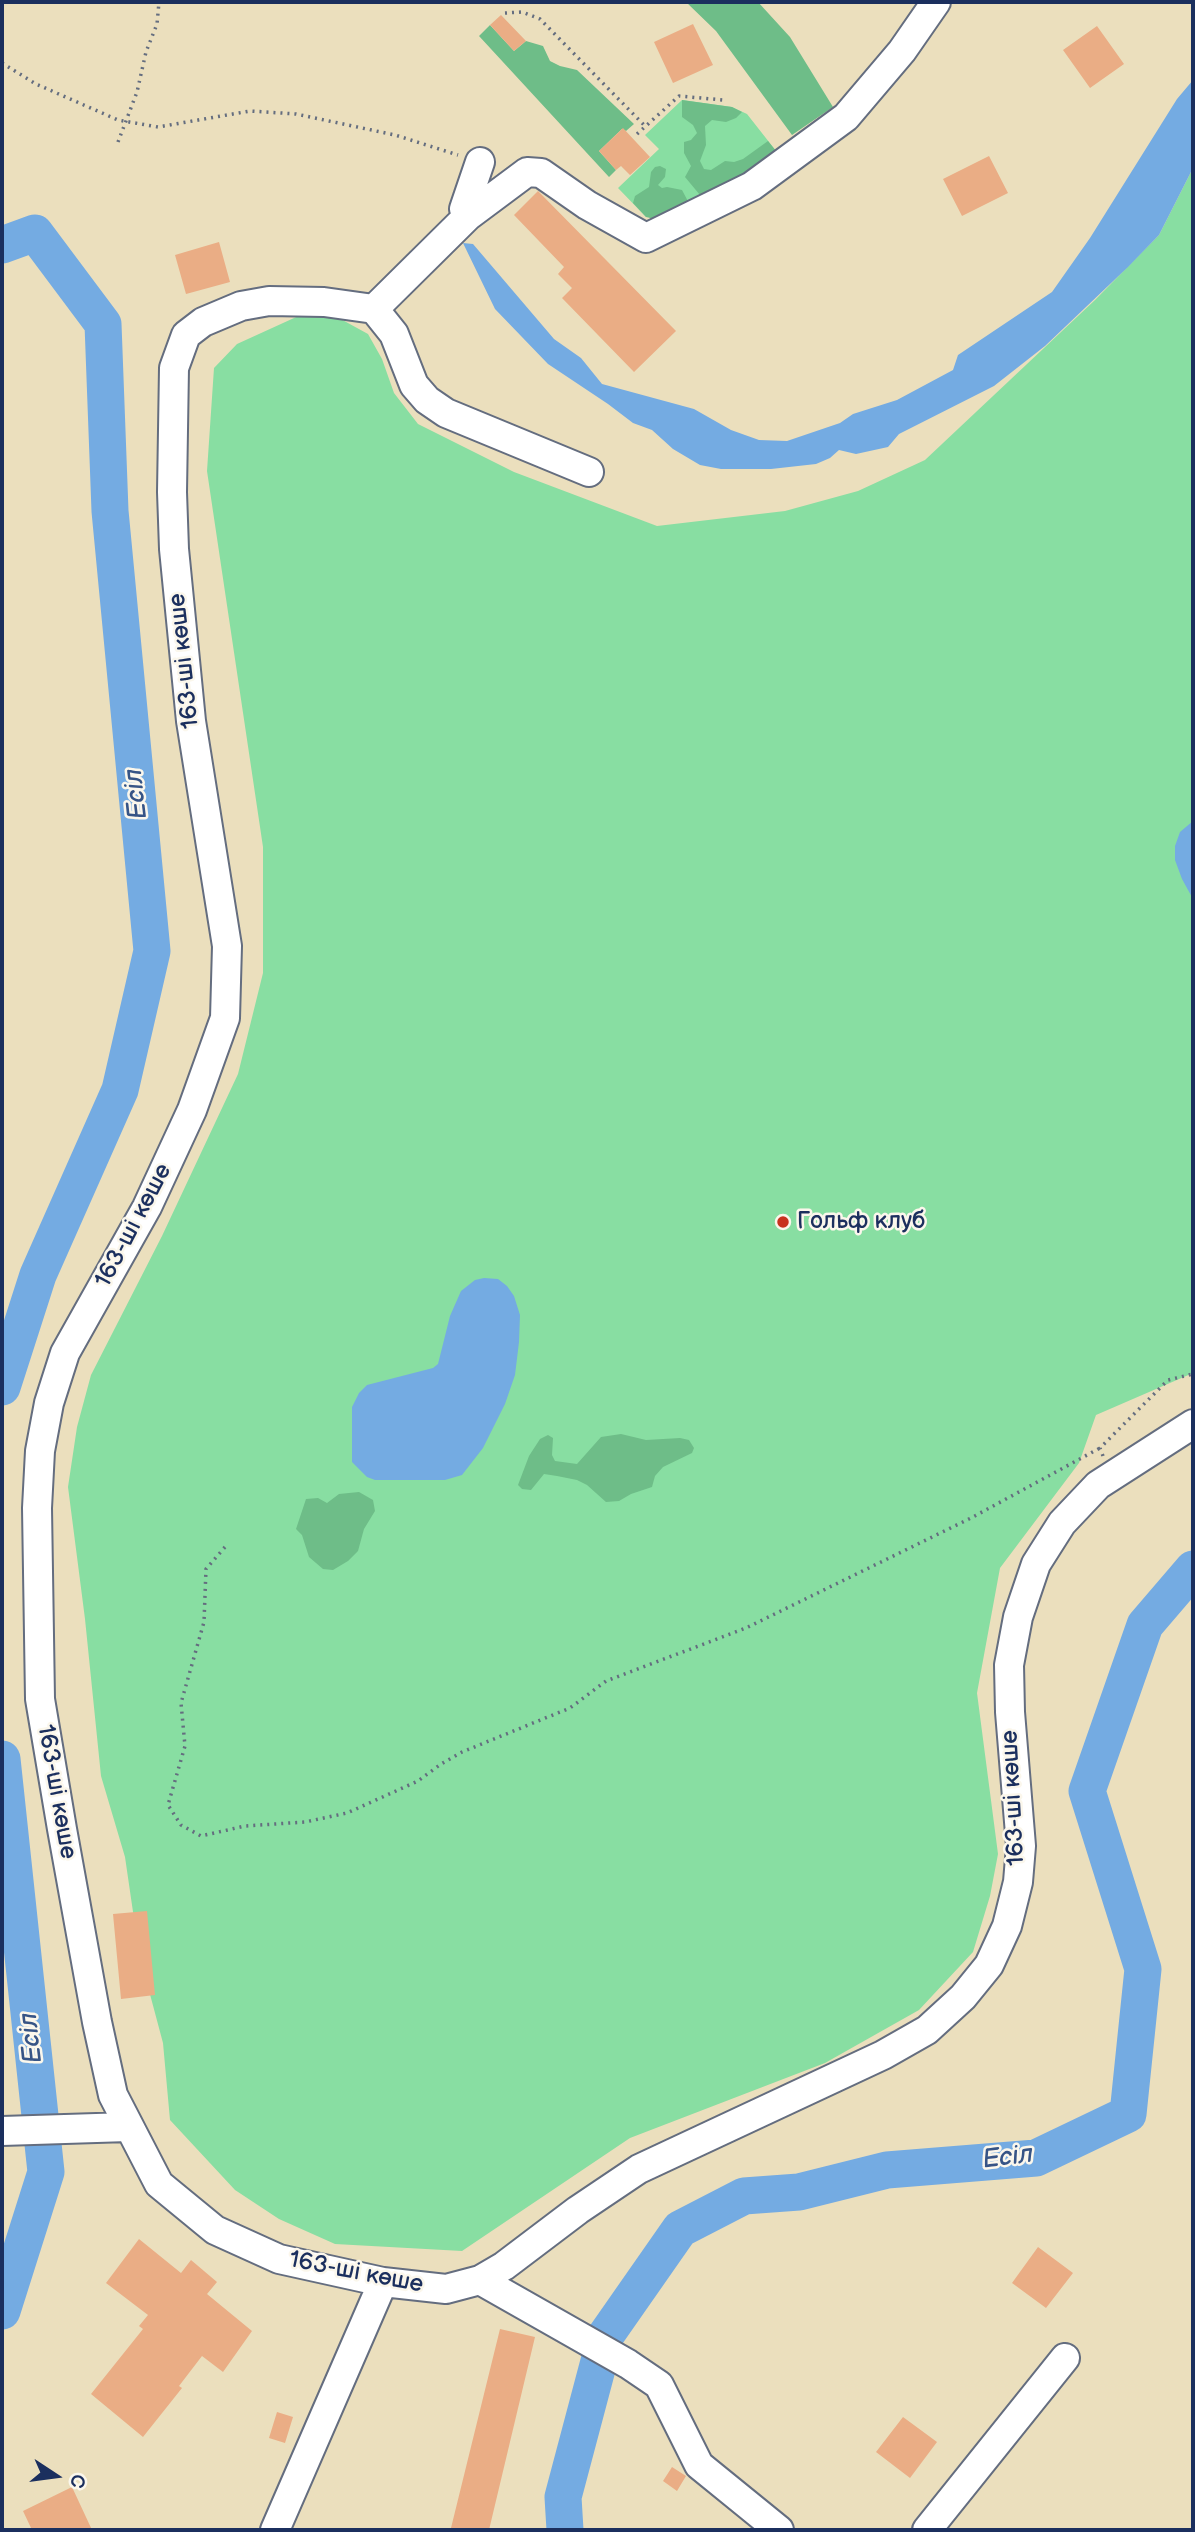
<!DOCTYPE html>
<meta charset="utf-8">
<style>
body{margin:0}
#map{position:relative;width:1195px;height:2532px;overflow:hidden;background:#ebdfbd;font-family:"Balsamiq Sans",sans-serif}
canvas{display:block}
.frame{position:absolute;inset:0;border:4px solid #1b2f5e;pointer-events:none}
.north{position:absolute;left:21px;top:2441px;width:70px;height:70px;-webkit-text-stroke:5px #fbf7ec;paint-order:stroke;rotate:103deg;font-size:19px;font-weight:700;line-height:28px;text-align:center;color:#1b2f5e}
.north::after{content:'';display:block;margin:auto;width:24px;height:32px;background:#1b2f5e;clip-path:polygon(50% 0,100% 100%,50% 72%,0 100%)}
</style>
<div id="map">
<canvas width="1195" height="2532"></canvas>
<div class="frame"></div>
<div class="north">С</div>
</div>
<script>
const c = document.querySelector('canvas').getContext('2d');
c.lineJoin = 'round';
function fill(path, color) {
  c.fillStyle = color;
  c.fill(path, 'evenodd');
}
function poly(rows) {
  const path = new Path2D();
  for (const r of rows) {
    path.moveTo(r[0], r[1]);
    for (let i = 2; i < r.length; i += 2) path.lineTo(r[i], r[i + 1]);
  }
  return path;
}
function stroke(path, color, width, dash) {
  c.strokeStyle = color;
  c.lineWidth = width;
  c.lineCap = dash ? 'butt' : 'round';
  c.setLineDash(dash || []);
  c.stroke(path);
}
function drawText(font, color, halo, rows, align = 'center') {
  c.font = font + ' "Balsamiq Sans",sans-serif';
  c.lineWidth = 5;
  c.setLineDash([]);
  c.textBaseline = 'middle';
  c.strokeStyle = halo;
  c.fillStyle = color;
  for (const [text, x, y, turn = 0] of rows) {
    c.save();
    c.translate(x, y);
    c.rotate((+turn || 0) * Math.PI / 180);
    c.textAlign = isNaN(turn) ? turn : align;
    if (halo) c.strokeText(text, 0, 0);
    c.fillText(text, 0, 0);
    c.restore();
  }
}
const green = poly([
 [682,100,732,107,747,114,780,156,739,185,646,217,618,188,659,149,645,135],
 [1193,168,1193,1373,1096,1415,1079,1463,1000,1568,977,1693,998,1854,990,1896,973,1952,919,2010,825,2063,630,2138,462,2251,335,2244,279,2219,235,2190,170,2120,163,2043,139,1953,125,1857,101,1776,85,1619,68,1487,77,1427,91,1375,162,1236,238,1074,263,973,263,847,207,471,214,368,237,344,305,313,337,317,368,334,382,359,394,393,418,424,514,472,657,526,785,511,858,491,925,460,1095,300,1159,235]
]);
const forest = poly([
 [686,2,758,2,790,37,833,107,792,135,716,31],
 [490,25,514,51,526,41,543,46,550,61,560,66,577,70,634,124,626,131,622,129,599,151,616,170,609,177,479,36],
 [682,100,732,107,742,112,736,118,726,122,712,120,705,126,706,145,700,161,704,169,711,170,725,161,734,162,743,159,768,141,780,156,705,201,685,177,691,166,684,153,684,142,691,140,697,133,693,125,682,117],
 [660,166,666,169,665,177,658,185,662,188,667,187,682,190,691,207,663,221,646,217,633,203,635,196,649,187,651,172,655,167],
 [621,1434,646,1440,680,1438,689,1440,694,1448,692,1453,663,1467,655,1476,652,1487,631,1494,619,1501,606,1502,587,1485,577,1480,557,1476,544,1474,531,1490,522,1489,518,1485,529,1456,540,1439,548,1435,553,1438,552,1455,555,1461,577,1464,601,1437],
 [359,1492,373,1500,375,1511,364,1529,358,1551,348,1561,333,1570,323,1569,309,1557,302,1535,296,1529,306,1499,318,1498,327,1503,339,1494]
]);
const water = poly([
 [1193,80,1193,168,1159,235,1128,267,1045,346,994,386,899,434,888,447,856,454,839,450,830,458,816,464,771,469,721,469,700,465,673,449,652,430,633,423,608,404,548,364,495,309,463,243,473,244,554,339,581,358,602,384,694,409,731,430,759,440,787,441,840,423,853,414,897,400,953,370,958,355,1052,292,1090,238,1177,99],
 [1193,821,1193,899,1182,879,1175,860,1175,846,1180,832],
 [484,1278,498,1279,507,1286,514,1296,520,1315,519,1342,515,1375,505,1404,483,1448,462,1475,445,1480,375,1480,367,1477,352,1462,352,1407,359,1393,367,1385,433,1368,438,1364,450,1316,461,1291,475,1280]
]);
const river = poly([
 [2,245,35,233,103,324,110,511,152,951,120,1090,38,1275,2,1387],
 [2,1759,46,2172,2,2311],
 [565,2530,563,2497,606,2335,680,2229,744,2196,799,2192,887,2170,1036,2158,1128,2114,1143,1969,1087,1791,1145,1625,1193,1569]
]);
const building = poly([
 [501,15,526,41,514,51,490,25],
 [693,24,713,65,673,83,654,42],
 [1097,26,1124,64,1090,88,1063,50],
 [623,128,650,157,630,175,621,166,616,170,599,151],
 [989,156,1008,193,962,216,943,179],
 [538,191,676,331,634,372,562,298,572,288,558,274,564,267,514,215],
 [219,242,230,282,186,294,175,255],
 [147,1911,155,1995,121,1999,113,1914],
 [139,2239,181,2273,191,2260,217,2282,207,2294,252,2331,223,2372,202,2356,179,2386,182,2388,143,2437,91,2394,143,2329,139,2326,148,2315,106,2283],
 [1038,2247,1073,2273,1046,2308,1012,2283],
 [500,2329,535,2337,489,2530,459,2530,451,2528],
 [277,2412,293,2417,285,2443,269,2438],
 [903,2417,937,2442,910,2478,876,2452],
 [672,2467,686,2476,677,2491,663,2481],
 [72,2487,92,2530,32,2530,23,2511]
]);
const path = poly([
 [505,13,522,12,540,19,646,127],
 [2,63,36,84,118,120,158,127,250,111,296,114,395,135,458,155],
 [637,134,679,96,723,100],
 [118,142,137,92,146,52,157,24,159,2],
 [1103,1456,1100,1448,1168,1380,1193,1374],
 [225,1547,206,1569,204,1622,181,1703,185,1746,168,1805,181,1825,201,1836,245,1826,305,1822,347,1813,418,1781,441,1764,462,1752,570,1708,606,1681,746,1628,971,1518,1100,1448]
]);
const minor = poly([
 [480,162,464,209,468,216,527,172,541,173,587,205,646,238,752,186,846,117,902,51,936,2],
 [374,309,468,216],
 [589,472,446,413,427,400,414,385,394,334,374,309,324,302,269,301,241,306,203,322,186,335,174,368,172,492,174,549,191,721,227,946,225,1018,192,1110,147,1207,65,1353,49,1403,40,1451,37,1508,40,1699,62,1829,97,2022,113,2095,159,2184,215,2230,279,2259,383,2282,446,2289,480,2280,504,2266,578,2210,639,2169,883,2055,927,2030,963,1997,989,1965,1007,1926,1018,1882,1021,1846,1010,1712,1009,1665,1018,1617,1036,1564,1062,1523,1098,1485,1193,1424],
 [2,2131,128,2127],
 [480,2280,628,2364,659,2385,699,2465,779,2530],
 [275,2530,383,2282],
 [927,2530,1065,2358]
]);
const markers = [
 [783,1222,7,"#c8321e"]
];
const streetNames = [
 ["163-ші көше",185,661,-96],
 ["163-ші көше",134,1226,-62],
 ["163-ші көше",56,1792,80],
 ["163-ші көше",1014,1798,-93],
 ["163-ші көше",356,2273,11]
];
const poiNames = [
 ["Гольф клуб",797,1222]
];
const waterNames = [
 ["Есіл",137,794,-96],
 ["Есіл",32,2038,-96],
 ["Есіл",1008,2158,-7]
];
fill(green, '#88dea2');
fill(forest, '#6ebd88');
fill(water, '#74abe2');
stroke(river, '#74abe2', 37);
fill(building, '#eaad85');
stroke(minor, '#646d7f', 32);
stroke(path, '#646d7f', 3.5, [2, 5]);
stroke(minor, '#fff', 28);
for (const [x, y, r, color] of markers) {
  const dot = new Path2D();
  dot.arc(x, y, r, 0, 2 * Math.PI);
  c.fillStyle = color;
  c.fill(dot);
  stroke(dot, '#fbf7ec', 2.5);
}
drawText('24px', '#1b2f5e', '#fbf7ec', streetNames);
drawText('24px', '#1b2f5e', '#fbf7ec', poiNames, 'left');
drawText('italic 26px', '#365486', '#fbf7ec', waterNames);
</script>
